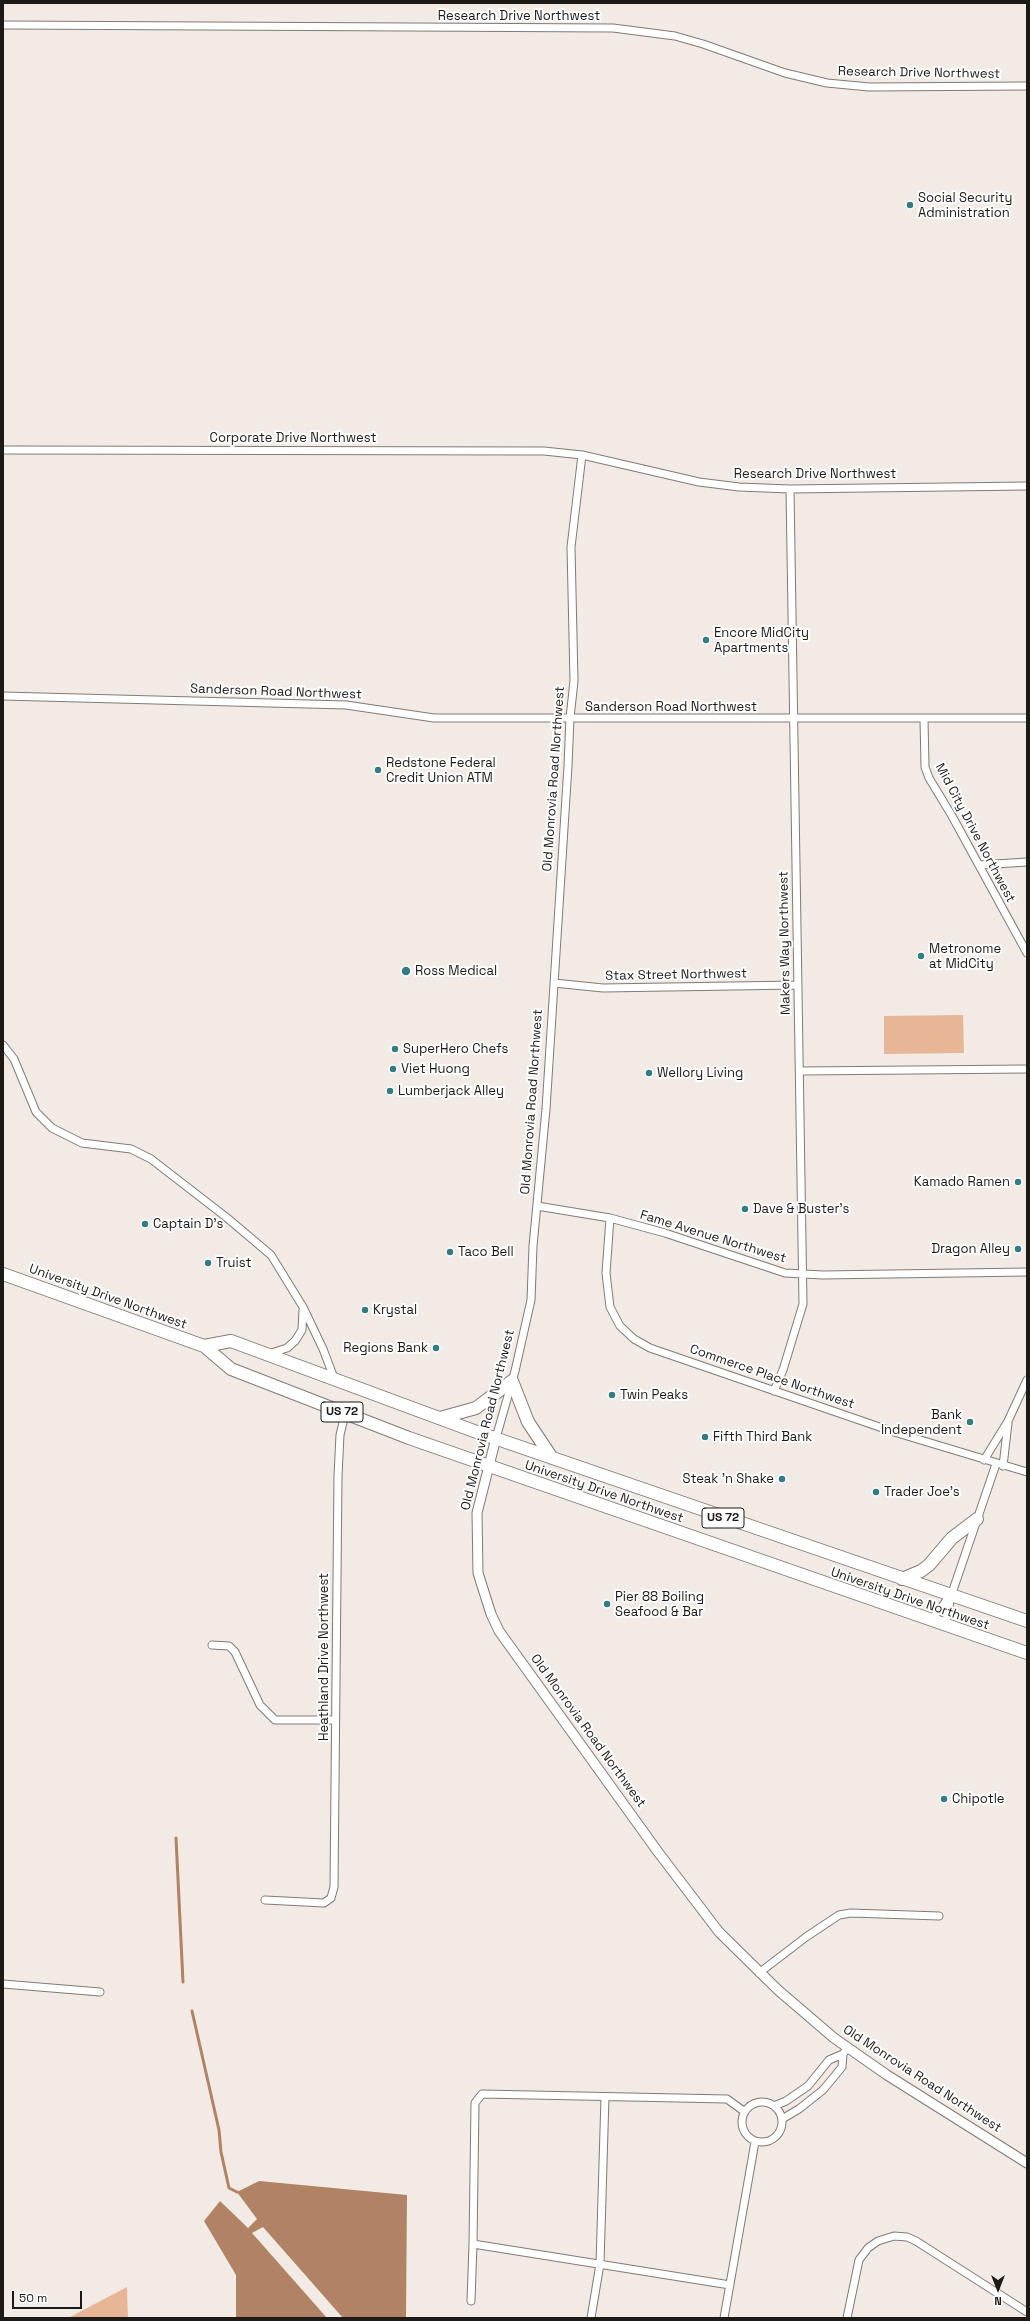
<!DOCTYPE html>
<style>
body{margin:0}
#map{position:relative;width:1030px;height:2321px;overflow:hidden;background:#f2eae5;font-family:"Space Grotesk",sans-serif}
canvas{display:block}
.frame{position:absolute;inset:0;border:4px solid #1c1917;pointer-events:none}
.north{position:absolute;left:978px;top:2269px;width:40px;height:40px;-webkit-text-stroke:3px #fff;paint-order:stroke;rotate:180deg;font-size:11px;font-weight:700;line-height:16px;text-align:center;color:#1c1917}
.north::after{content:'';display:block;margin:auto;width:14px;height:18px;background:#1c1917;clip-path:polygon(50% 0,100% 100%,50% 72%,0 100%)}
.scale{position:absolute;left:12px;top:2291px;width:70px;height:18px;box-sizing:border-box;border:2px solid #1c1917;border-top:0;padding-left:5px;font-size:12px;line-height:14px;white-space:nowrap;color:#1c1917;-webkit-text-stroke:3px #fff;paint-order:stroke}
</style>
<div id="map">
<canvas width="1030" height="2321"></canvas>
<div class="frame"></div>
<div class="north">N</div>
<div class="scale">50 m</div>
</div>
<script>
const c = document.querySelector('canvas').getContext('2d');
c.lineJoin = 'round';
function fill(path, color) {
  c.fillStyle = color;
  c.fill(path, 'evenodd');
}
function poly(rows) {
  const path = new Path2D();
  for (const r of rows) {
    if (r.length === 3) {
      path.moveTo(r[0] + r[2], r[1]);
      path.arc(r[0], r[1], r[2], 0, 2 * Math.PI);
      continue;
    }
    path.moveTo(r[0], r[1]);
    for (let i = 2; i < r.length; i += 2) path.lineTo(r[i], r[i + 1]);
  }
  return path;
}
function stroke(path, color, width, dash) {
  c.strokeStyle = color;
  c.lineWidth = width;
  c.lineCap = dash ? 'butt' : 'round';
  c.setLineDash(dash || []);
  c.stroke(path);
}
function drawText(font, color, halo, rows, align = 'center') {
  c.font = font + ' "Space Grotesk",sans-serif';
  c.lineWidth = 4;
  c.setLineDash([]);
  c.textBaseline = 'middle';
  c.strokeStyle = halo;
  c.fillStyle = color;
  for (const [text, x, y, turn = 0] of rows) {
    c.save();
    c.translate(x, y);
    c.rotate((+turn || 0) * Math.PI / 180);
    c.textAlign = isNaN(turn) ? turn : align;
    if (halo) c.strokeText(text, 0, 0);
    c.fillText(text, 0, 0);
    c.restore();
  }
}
const green = poly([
 [963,1015,964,1053,884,1054,884,1016],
 [127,2287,128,2318,68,2318]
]);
const water = poly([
 [259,2181,407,2195,406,2318,343,2318,263,2227,252,2233,327,2318,236,2318,236,2275,204,2221,220,2201,248,2228,257,2219,237,2192]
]);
const stream = poly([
 [176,1838,183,1982],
 [192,2011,219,2130,221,2152,229,2188,237,2192]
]);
const minor = poly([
 [3,25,613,28,675,36,703,44,785,73,827,83,869,87,1027,86],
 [3,450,544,451,582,455,699,482,739,487,790,489,1027,486],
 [3,696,346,705,434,718,1027,718],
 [924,719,925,767,929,778,952,816,1027,953],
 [979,865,1027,862],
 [554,983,603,988,798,985],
 [3,1045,14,1059,36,1112,52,1128,82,1143,131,1149,151,1159,226,1217,271,1255,303,1307,323,1349,334,1378],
 [800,1071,1027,1069],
 [537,1206,610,1218,665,1233,785,1273,823,1275,1027,1272],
 [610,1218,606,1273,610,1307,620,1326,634,1339,650,1348,894,1432,1027,1472],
 [268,1354,287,1348,295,1341,302,1330,303,1310],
 [774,1391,783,1370,803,1304,790,489],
 [496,1438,515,1371,531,1300,533,1246,546,1109,568,766,570,718,574,681,571,547,582,455],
 [984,1460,1008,1421,1027,1380],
 [1003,1466,1008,1423],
 [931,1621,949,1597],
 [945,1626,951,1596,996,1464],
 [212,1645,229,1646,235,1652,260,1705,275,1720,335,1720],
 [265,1900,324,1903,331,1898,334,1887,338,1476,340,1435,345,1414],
 [759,1973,806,1937,839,1915,851,1913,939,1916],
 [3,1984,100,1992],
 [762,2122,20],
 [774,2106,786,2101,808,2086,829,2060,843,2054,848,2047],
 [782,2119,799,2109,823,2090,842,2067,843,2054],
 [730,2285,473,2244,475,2103,482,2094,727,2099,745,2112],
 [471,2301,473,2244],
 [591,2318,600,2264,605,2097],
 [724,2318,755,2142],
 [847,2318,859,2260,868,2248,878,2241,894,2236,907,2237,916,2241,1027,2312]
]);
const tertiary = poly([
 [496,1438,477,1513,478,1573,491,1614,499,1631,658,1852,719,1932,778,1990,834,2038,887,2075,1027,2163]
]);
const trunk = poly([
 [3,1274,204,1346,231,1369,409,1438,1027,1653],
 [204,1346,231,1341,474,1431,1027,1621],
 [440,1418,476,1408,512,1381,528,1422,552,1458],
 [902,1579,921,1571,929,1565,952,1538,977,1519]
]);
const markers = [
 [910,205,4,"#347c83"],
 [706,640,4,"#347c83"],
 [378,770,4,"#347c83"],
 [921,956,4,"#347c83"],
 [406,971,5,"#347c83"],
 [395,1049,4,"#347c83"],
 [393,1069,4,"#347c83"],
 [649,1073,4,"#347c83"],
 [390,1091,4,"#347c83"],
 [1018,1182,4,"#347c83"],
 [745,1209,4,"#347c83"],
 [145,1224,4,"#347c83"],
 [1018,1249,4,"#347c83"],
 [450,1252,4,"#347c83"],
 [208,1263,4,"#347c83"],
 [365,1310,4,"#347c83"],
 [436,1348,4,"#347c83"],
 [612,1395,4,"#347c83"],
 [970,1422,4,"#347c83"],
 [705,1437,4,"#347c83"],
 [782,1479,4,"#347c83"],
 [876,1492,4,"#347c83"],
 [607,1604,4,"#347c83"],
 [944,1799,4,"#347c83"]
];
const shields = [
 [342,1412,42],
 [723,1518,42]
];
const shieldNames = [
 ["US 72",342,1412],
 ["US 72",723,1518]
];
const streetNames = [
 ["Research Drive Northwest",519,16],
 ["Research Drive Northwest",919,73,1],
 ["Corporate Drive Northwest",293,438],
 ["Research Drive Northwest",815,474],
 ["Sanderson Road Northwest",276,692,2],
 ["Sanderson Road Northwest",671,707],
 ["Old Monrovia Road Northwest",554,779,-86],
 ["Mid City Drive Northwest",975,833,62],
 ["Makers Way Northwest",785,943,-91],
 ["Stax Street Northwest",676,975,-1],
 ["Old Monrovia Road Northwest",532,1102,-86],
 ["Fame Avenue Northwest",713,1237,17],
 ["University Drive Northwest",108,1297,20],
 ["Commerce Place Northwest",772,1377,19],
 ["Old Monrovia Road Northwest",488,1420,-76],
 ["University Drive Northwest",604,1492,19],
 ["University Drive Northwest",910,1599,19],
 ["Heathland Drive Northwest",324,1657,-90],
 ["Old Monrovia Road Northwest",588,1731,54],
 ["Old Monrovia Road Northwest",922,2079,33]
];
const poiNames = [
 ["Social Security",918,198],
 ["Administration",918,213],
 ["Encore MidCity",714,633],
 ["Apartments",714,648],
 ["Redstone Federal",386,763],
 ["Credit Union ATM",386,778],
 ["Metronome",929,949],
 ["at MidCity",929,964],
 ["Ross Medical",415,971],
 ["SuperHero Chefs",403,1049],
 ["Viet Huong",401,1069],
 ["Wellory Living",657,1073],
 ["Lumberjack Alley",398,1091],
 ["Kamado Ramen",1010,1182,"right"],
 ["Dave & Buster's",753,1209],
 ["Captain D's",153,1224],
 ["Dragon Alley",1010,1249,"right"],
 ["Taco Bell",458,1252],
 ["Truist",216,1263],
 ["Krystal",373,1310],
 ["Regions Bank",428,1348,"right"],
 ["Twin Peaks",620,1395],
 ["Bank",962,1415,"right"],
 ["Independent",962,1430,"right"],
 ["Fifth Third Bank",713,1437],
 ["Steak 'n Shake",774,1479,"right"],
 ["Trader Joe's",884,1492],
 ["Pier 88 Boiling",615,1597],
 ["Seafood & Bar",615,1612],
 ["Chipotle",952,1799]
];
fill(green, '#e6b696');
fill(water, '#b18263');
stroke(stream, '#b18263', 3);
stroke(minor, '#817a75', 9);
stroke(tertiary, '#817a75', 11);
stroke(trunk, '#817a75', 14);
stroke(minor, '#fff', 7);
stroke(tertiary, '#fff', 9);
stroke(trunk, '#fff', 12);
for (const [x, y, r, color] of markers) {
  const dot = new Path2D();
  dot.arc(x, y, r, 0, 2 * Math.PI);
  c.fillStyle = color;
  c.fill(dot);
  stroke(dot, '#fff', 1.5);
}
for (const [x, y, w] of shields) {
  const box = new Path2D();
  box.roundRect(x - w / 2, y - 10, w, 20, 3);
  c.fillStyle = '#fff';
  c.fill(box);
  stroke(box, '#1c1917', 1);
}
drawText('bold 12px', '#1c1917', null, shieldNames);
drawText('13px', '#1c1917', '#fff', streetNames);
drawText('13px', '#1c1917', '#fff', poiNames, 'left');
</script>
